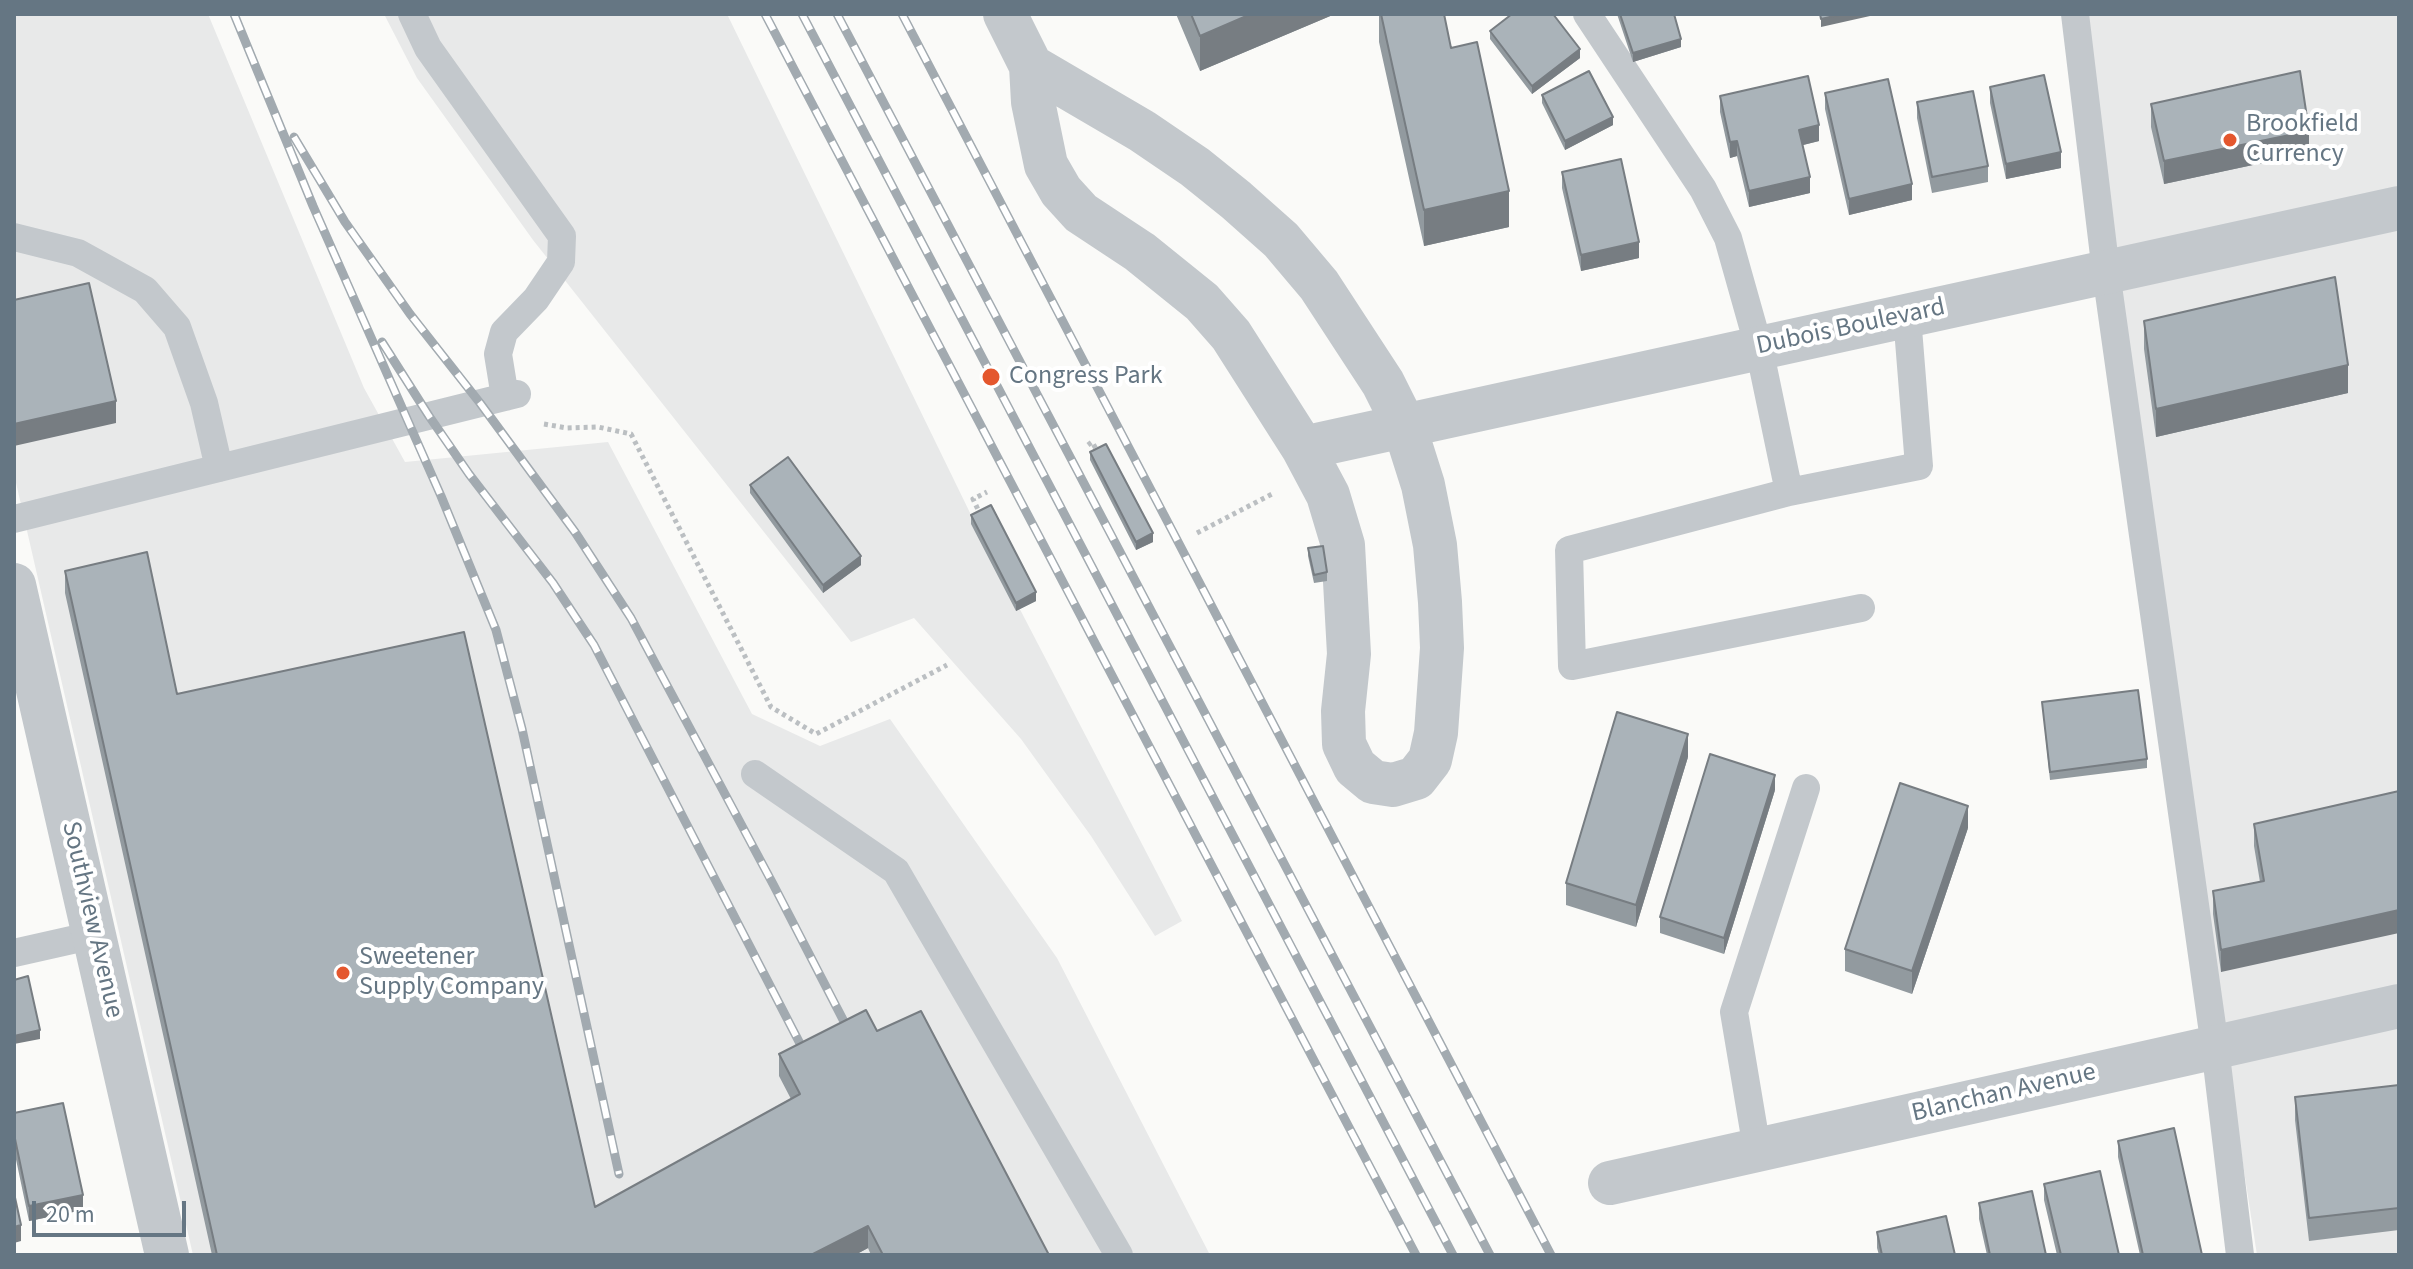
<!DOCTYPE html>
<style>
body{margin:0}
#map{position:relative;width:2413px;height:1269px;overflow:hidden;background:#fafaf8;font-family:"Source Sans 3",sans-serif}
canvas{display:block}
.frame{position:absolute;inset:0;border:16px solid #657683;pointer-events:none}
.scale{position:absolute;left:32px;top:1201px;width:154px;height:36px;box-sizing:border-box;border:4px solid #657683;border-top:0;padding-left:10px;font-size:24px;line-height:28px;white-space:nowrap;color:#657683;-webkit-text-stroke:6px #fff;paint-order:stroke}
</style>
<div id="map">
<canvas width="2413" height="1269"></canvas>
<div class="frame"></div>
<div class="scale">20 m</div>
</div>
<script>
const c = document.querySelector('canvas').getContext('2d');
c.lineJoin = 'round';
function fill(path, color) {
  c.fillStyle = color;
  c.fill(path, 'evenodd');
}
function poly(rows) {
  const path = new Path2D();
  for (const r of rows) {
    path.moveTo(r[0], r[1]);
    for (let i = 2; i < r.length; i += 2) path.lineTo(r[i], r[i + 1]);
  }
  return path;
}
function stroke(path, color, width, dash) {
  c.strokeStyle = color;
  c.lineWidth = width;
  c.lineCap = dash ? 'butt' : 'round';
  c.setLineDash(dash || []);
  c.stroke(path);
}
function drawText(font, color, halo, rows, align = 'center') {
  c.font = font + ' "Source Sans 3",sans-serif';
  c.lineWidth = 8;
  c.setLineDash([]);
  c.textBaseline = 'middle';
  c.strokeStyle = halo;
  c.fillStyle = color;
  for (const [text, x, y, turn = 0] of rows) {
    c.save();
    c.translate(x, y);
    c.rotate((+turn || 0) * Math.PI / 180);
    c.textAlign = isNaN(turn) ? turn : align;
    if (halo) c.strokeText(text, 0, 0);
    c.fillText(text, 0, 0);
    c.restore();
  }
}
const built = poly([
 [14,14,208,14,364,388,405,462,608,442,752,714,820,746,890,719,1057,958,1210,1255,193,1255,14,474],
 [384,14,727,14,973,519,1182,921,1155,936,1091,836,1021,739,914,618,851,642,533,240,417,78],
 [2077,14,2399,14,2399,1255,2257,1255,2117,348]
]);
const path = poly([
 [544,424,567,428,598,427,631,434,771,707,816,734,947,665],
 [1088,445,1092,442,1099,454],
 [981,516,973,499,987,492],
 [1197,533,1274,493]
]);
const lane = poly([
 [412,14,428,48,562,236,561,262,536,299,504,332,498,354,505,397],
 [1587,14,1703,189,1728,238,1759,348,1789,492,1569,550,1572,666,1861,608],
 [2075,14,2106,272,2215,1047,2240,1255],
 [14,237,78,253,145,290,177,327,204,403,219,468],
 [1789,492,1919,466,1907,316],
 [14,519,517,394],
 [755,774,896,871,1119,1255],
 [14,953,94,935],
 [1757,1149,1734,1012,1806,788]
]);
const street = poly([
 [1005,14,1031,66,1033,102,1046,165,1061,191,1081,213,1140,252,1202,302,1231,335,1303,448,1328,495,1343,545,1349,654,1343,711,1344,744,1355,767,1373,782,1393,785,1416,778,1430,760,1436,733,1442,648,1440,602,1435,545,1423,485,1404,425,1383,383,1319,285,1281,240,1236,200,1195,167,1142,131,1031,66],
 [1303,448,2399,208],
 [14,585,167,1255],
 [1610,1183,2399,1006]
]);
const rail = poly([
 [234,14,313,206,441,496,496,630,522,729,619,1174],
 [765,14,1416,1255],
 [802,14,1453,1255],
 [837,14,1490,1255],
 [902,14,1551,1255],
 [294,137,345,222,410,314,480,403,575,532,631,618,773,884,853,1039],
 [382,342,429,416,469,474,553,583,594,645,809,1061]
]);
const wall = poly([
 [1176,14,1335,14,1200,71],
 [1379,14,1444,14,1451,48,1509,227,1424,246,1379,42],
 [1617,14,1674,14,1681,47,1633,62],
 [1490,31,1580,58,1532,94,1490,39],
 [1990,87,2061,168,2006,179,1990,103],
 [1825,93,1912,200,1849,215,1825,109],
 [1542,95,1613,125,1565,150,1542,103],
 [1720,96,1819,141,1803,145,1810,193,1749,207,1737,156,1730,158,1720,112],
 [1917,102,1988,166,1988,182,1932,193,1917,118],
 [2151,104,2309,153,2164,184,2151,127],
 [1562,172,1639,258,1581,271,1562,188],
 [2144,321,2348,393,2156,437,2144,349],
 [1090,452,1153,542,1136,550,1090,460],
 [750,485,861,565,823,593,750,493],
 [971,515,1036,601,1016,611,971,524],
 [1308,548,1327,572,1327,581,1314,583,1308,556],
 [65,571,177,694,595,1207,791,1099,779,1076,779,1054,877,1031,1049,1255,871,1255,868,1248,855,1255,212,1255,65,593],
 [2042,702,2147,759,2147,768,2050,780],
 [1688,757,1636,927,1566,905,1566,883],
 [1775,790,1724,954,1660,933,1660,917],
 [2399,791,2221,972,2213,914,2213,891,2260,882,2254,846,2254,824],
 [1968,828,1912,994,1845,971,1845,949],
 [2399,1085,2399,1230,2309,1241,2295,1120,2295,1097],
 [14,1113,83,1210,29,1221,14,1150],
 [2118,1141,2202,1255,2140,1255,2118,1157],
 [2044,1184,2119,1255,2057,1255,2044,1200],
 [1979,1203,2046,1255,1987,1255,1979,1219],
 [1877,1232,1955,1255,1879,1255,1877,1248]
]);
const shadedWall = poly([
 [1251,14,1335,14,1200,71,1200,36],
 [1843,14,1870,14,1870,16,1821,27,1821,19],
 [1681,39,1681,47,1633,62,1633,53],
 [1580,49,1580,58,1532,94,1532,86],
 [1613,117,1613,125,1565,150,1565,141],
 [1819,125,1819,141,1799,146,1799,130],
 [2309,131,2309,153,2164,184,2164,161],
 [1737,141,1737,156,1730,158,1730,142],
 [2061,152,2061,168,2006,179,2006,164],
 [1810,177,1810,193,1749,207,1749,191],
 [1912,184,1912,200,1849,215,1849,199],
 [1509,191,1509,227,1424,246,1424,210],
 [1639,242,1639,258,1581,271,1581,255],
 [2348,365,2348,393,2156,437,2156,409],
 [116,401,116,423,14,446,14,424],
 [1153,533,1153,542,1136,550,1136,542],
 [861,556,861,565,823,593,823,585],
 [1036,592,1036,601,1016,611,1016,603],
 [1688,734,1688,757,1636,927,1636,905],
 [1775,775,1775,790,1724,954,1724,938],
 [1968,806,1968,828,1912,994,1912,971],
 [2399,910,2399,933,2221,972,2221,950],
 [40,1030,40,1039,14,1044,14,1036],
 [83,1195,83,1210,29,1221,29,1206],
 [21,1225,21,1241,14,1243,14,1227],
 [868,1226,868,1248,855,1255,811,1255]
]);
const building = poly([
 [1191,14,1251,14,1200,36,1191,14],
 [1381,14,1444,14,1451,48,1477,42,1509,191,1424,210,1381,14],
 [1512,14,1553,14,1580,49,1532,86,1490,31,1512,14],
 [1620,14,1674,14,1681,39,1633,53,1620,14],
 [1820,14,1843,14,1821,19,1820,14],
 [1589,71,1613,117,1565,141,1542,95,1589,71],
 [2300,71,2309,131,2164,161,2151,104,2300,71],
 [2044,75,2061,152,2006,164,1990,87,2044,75],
 [1808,76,1819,125,1799,130,1810,177,1749,191,1737,141,1730,142,1720,96,1808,76],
 [1888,79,1912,184,1849,199,1825,93,1888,79],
 [1973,91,1988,166,1932,177,1917,102,1973,91],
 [1621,159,1639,242,1581,255,1562,172,1621,159],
 [2335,277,2348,365,2156,409,2144,321,2335,277],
 [89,283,116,401,14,424,14,300,89,283],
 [1106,444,1153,533,1136,542,1090,452,1106,444],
 [788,457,861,556,823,585,750,485,788,457],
 [991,505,1036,592,1016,603,971,515,991,505],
 [1323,546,1327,572,1314,575,1308,548,1323,546],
 [147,552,177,694,464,632,595,1207,800,1094,779,1054,866,1010,877,1031,921,1011,1049,1255,883,1255,868,1226,811,1255,217,1255,65,571,147,552],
 [2138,690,2147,759,2050,772,2042,702,2138,690],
 [1617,712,1688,734,1636,905,1566,883,1617,712],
 [1710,754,1775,775,1724,938,1660,917,1710,754],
 [1900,783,1968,806,1912,971,1845,949,1900,783],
 [2399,791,2399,910,2221,950,2213,891,2264,881,2254,824,2399,791],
 [28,976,40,1030,14,1036,14,980,28,976],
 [2399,1085,2399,1208,2309,1218,2295,1097,2399,1085],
 [63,1103,83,1195,29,1206,14,1134,14,1113,63,1103],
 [2174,1128,2202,1255,2143,1255,2118,1141,2174,1128],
 [2100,1171,2119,1255,2061,1255,2044,1184,2100,1171],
 [2032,1191,2046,1255,1990,1255,1979,1203,2032,1191],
 [14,1193,21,1225,14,1227,14,1193],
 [1946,1216,1955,1255,1882,1255,1877,1232,1946,1216]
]);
const markers = [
 [2230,140,8,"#e4572e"],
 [991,377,10,"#e4572e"],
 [343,973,8,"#e4572e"]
];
const poiNames = [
 ["Brookfield",2246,125],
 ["Currency",2246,155],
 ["Congress Park",1009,377],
 ["Sweetener",359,958],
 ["Supply Company",359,988]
];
const streetNames = [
 ["Dubois Boulevard",1851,328,-12],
 ["Southview Avenue",91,920,77],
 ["Blanchan Avenue",2004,1094,-13]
];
fill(built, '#e8e9e9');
stroke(path, '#bbbfc2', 5, [4, 4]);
stroke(lane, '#c3c8cc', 28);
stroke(street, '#c3c8cc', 44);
stroke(rail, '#a2aab0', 9);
stroke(rail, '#fff', 6, [18]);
fill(wall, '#929a9f');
fill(shadedWall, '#777d82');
fill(building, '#aab3b9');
stroke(building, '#777d82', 2);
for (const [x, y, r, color] of markers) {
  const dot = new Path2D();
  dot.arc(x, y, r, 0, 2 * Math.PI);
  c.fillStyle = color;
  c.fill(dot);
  stroke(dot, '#fff', 3);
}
drawText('26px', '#657683', '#fff', poiNames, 'left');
drawText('26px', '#657683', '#fff', streetNames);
</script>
